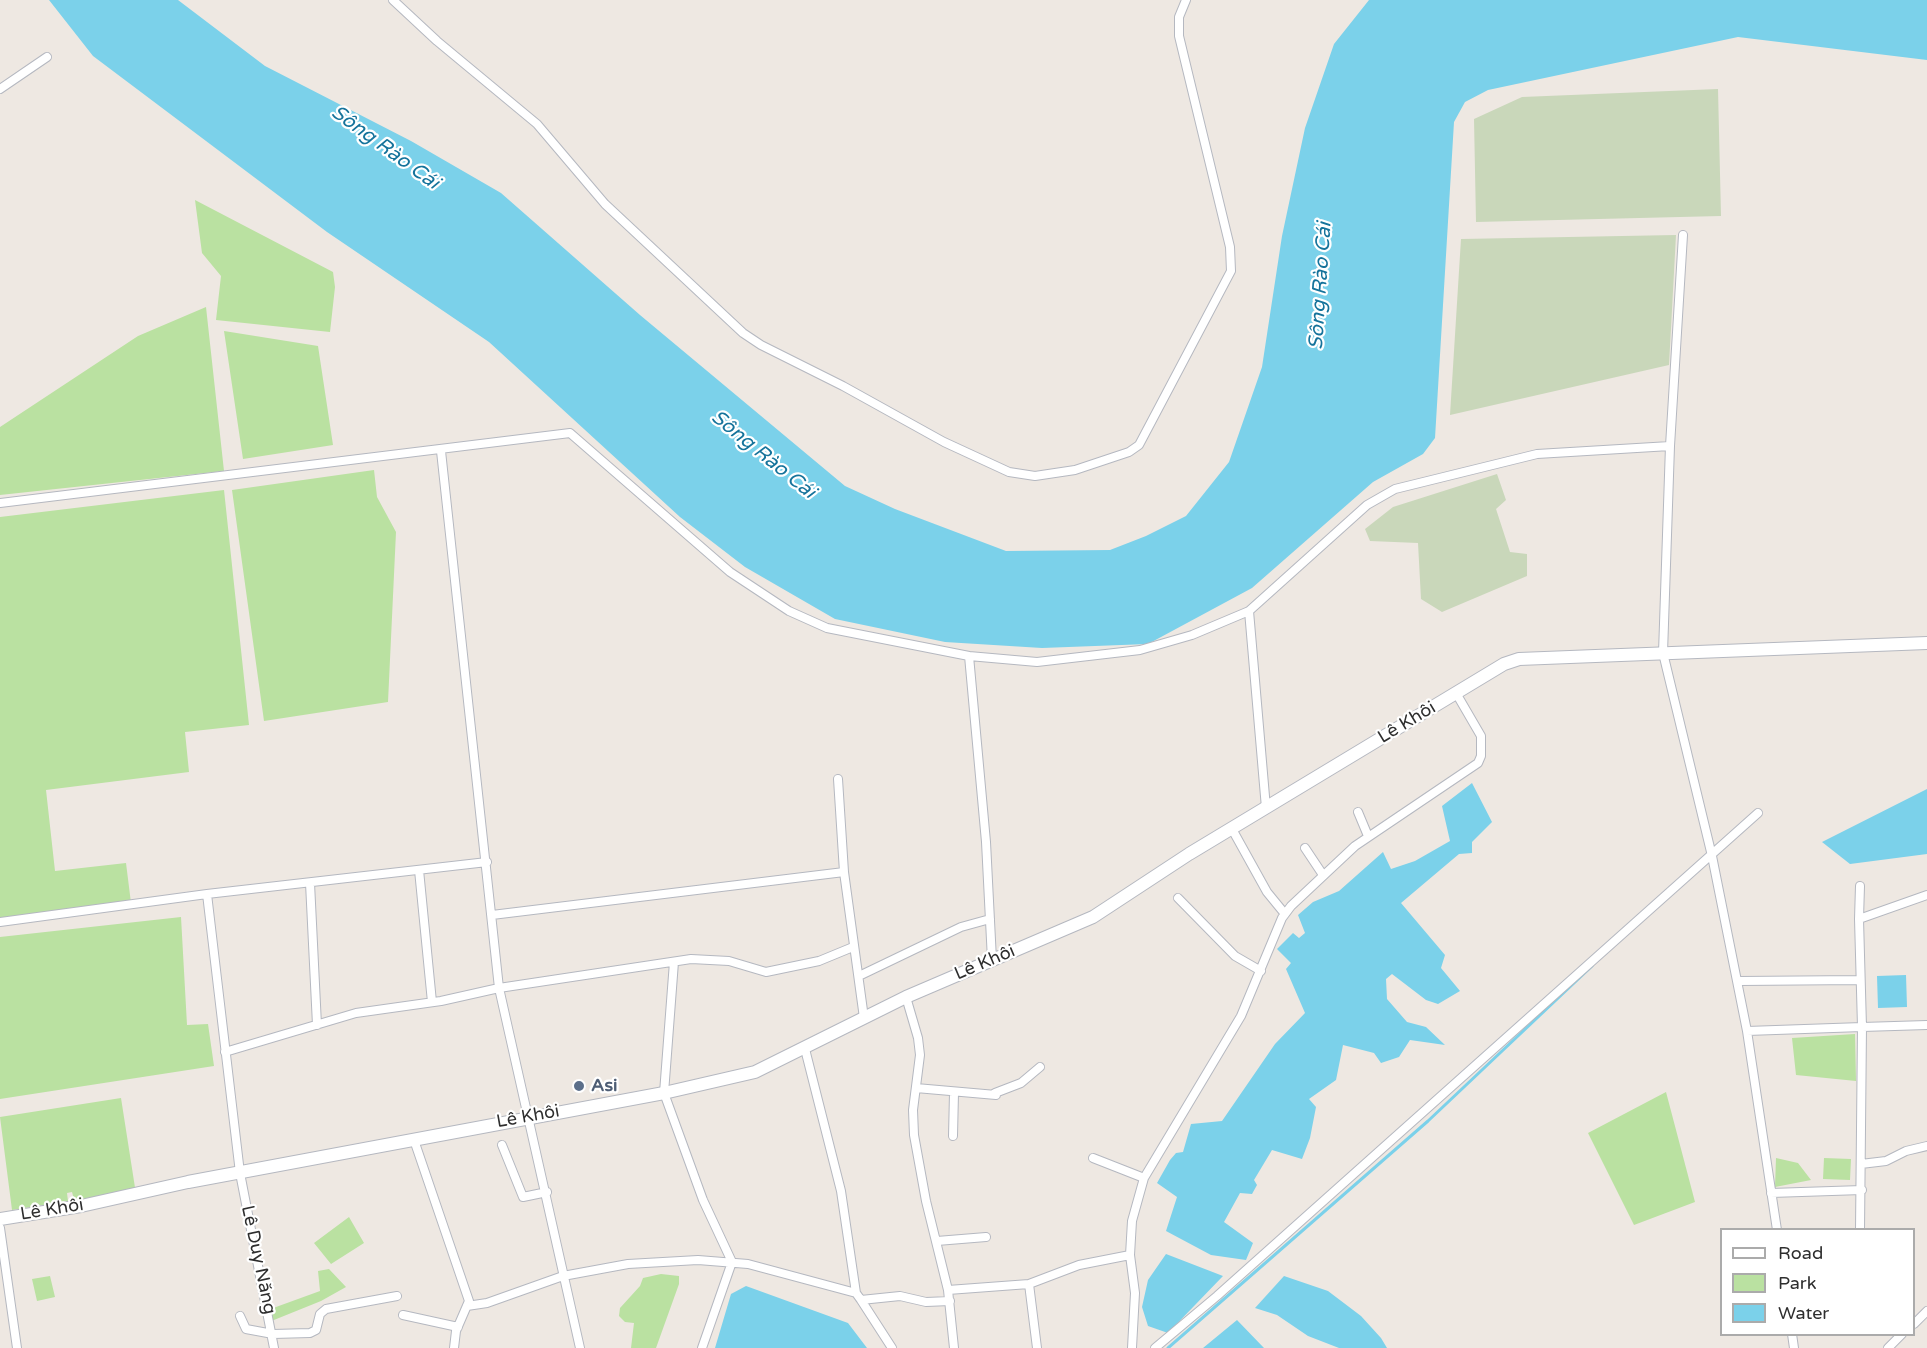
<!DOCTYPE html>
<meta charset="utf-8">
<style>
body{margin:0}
#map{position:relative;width:1927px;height:1348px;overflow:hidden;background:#eee8e2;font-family:"Varela Round",sans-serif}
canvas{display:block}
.legend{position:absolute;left:1720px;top:1228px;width:195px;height:108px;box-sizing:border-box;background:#fff;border:2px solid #ababab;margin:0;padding:8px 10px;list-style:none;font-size:18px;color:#2e2e2e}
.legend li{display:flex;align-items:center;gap:12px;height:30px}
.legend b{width:30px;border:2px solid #ababab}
</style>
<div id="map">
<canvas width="1927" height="1348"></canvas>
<ul class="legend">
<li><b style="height:8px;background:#fff"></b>Road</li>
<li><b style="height:16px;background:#bae1a1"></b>Park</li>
<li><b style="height:16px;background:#7bd1ea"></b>Water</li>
</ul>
</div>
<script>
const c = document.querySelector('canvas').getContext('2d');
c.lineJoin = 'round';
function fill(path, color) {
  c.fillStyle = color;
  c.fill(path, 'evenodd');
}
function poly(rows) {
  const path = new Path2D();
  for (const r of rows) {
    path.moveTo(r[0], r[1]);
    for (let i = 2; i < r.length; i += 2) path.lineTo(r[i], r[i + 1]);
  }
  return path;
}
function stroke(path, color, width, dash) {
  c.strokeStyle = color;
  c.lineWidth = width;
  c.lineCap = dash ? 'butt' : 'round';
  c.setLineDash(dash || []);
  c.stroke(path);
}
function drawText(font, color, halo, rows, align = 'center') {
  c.font = font + ' "Varela Round",sans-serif';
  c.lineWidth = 4.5;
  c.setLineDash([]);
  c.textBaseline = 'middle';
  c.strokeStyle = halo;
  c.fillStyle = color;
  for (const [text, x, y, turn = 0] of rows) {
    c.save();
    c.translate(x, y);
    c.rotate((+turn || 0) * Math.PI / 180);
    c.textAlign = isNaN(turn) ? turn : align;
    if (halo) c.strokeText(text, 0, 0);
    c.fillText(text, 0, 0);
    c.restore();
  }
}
const green = poly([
 [195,200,333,272,335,287,330,332,216,320,221,276,202,253],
 [206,307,224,471,0,495,0,427,138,336],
 [224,331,318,346,333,445,243,459],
 [374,470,377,497,396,532,388,702,264,721,232,490],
 [224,490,249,725,185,732,189,772,46,790,55,871,126,863,131,903,0,919,0,517],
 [181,917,187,1025,208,1024,214,1066,0,1099,0,937],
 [1855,1034,1856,1081,1796,1075,1792,1038],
 [1666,1092,1695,1202,1634,1225,1588,1133],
 [121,1098,136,1194,75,1203,72,1192,67,1193,68,1201,12,1210,0,1117],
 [1776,1158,1798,1163,1811,1180,1775,1187],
 [1824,1158,1851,1159,1850,1180,1823,1179],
 [349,1217,364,1243,331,1264,314,1243],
 [329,1269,346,1287,321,1301,269,1322,265,1311,320,1291,318,1271],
 [661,1274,679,1276,679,1284,656,1348,631,1348,634,1323,625,1322,619,1316,620,1308,640,1286,643,1278],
 [50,1276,55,1297,37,1301,32,1279]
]);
const cemetery = poly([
 [1718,89,1721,216,1476,222,1474,119,1522,97],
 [1676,235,1669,365,1450,415,1461,239],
 [1497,474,1506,500,1496,509,1510,552,1527,554,1527,576,1442,612,1421,599,1418,543,1370,541,1365,529,1393,507]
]);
const water = poly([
 [49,0,178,0,265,66,411,141,501,193,640,315,845,486,895,509,1006,551,1110,550,1146,536,1186,516,1229,462,1262,367,1282,236,1305,128,1334,44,1369,0,1927,0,1927,60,1738,37,1488,90,1465,102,1454,122,1435,438,1423,454,1373,482,1252,588,1148,644,1042,648,945,642,835,619,745,567,680,517,489,342,327,232,93,56],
 [1472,783,1492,822,1472,842,1472,853,1459,854,1401,903,1445,955,1441,968,1460,991,1438,1004,1426,1000,1392,974,1386,979,1387,999,1407,1022,1426,1027,1445,1045,1410,1040,1399,1057,1381,1063,1374,1053,1343,1045,1336,1080,1309,1099,1316,1107,1310,1138,1302,1159,1272,1150,1254,1180,1257,1185,1252,1194,1240,1193,1224,1222,1253,1243,1246,1260,1211,1255,1166,1231,1177,1197,1157,1183,1170,1160,1176,1153,1183,1152,1191,1124,1222,1121,1275,1044,1305,1013,1286,969,1291,963,1277,949,1293,933,1299,938,1305,933,1298,915,1313,902,1339,891,1383,852,1391,869,1415,861,1450,841,1442,806],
 [1927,789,1927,854,1850,864,1822,842],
 [1906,975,1907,1007,1878,1008,1877,976],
 [1166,1254,1223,1276,1168,1333,1148,1326,1142,1307,1148,1280],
 [1284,1276,1328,1291,1361,1316,1381,1338,1387,1348,1339,1348,1308,1336,1277,1315,1255,1308],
 [746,1286,848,1323,867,1348,715,1348,731,1294],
 [1237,1320,1264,1348,1203,1348]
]);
const stream = poly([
 [1168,1348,1428,1121,1592,966]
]);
const street = poly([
 [393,0,437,41,537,124,605,204,743,333,761,345,843,386,944,442,1009,472,1035,476,1075,470,1129,452,1139,445,1231,271,1230,247,1179,36,1179,17,1186,0],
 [0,89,47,57],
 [1683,235,1670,446,1663,653,1712,856,1747,1031],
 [441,451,499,988,580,1348],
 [0,503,570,433,730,572,789,611,827,628,969,656],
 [838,779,844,872,864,1018],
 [1266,808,1249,611,1367,505,1395,489,1537,454,1670,446],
 [1358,812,1368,836],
 [1232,829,1267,892,1285,914],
 [1305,848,1323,875],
 [419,870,432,1002],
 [310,883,317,1025],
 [207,894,240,1173,274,1348],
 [1178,898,1235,956,1261,971],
 [492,915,844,872],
 [1859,919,1860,886],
 [0,922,207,894,487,862],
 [992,960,986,842,969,656,1037,662,1140,650,1192,635,1249,611],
 [674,962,664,1093,703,1200,732,1262,702,1348],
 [859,976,961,927,990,919],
 [1739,981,1860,980],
 [906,997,918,1038,920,1055,913,1110,914,1135,926,1201,948,1290,954,1348],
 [805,1049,841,1191,856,1293],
 [225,1052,356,1013,441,1001,499,988,691,959,729,961,766,972,819,961,853,947],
 [916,1088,996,1095],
 [995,1093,1021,1083,1040,1067],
 [953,1136,954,1093],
 [414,1140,469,1301,456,1331,454,1348],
 [502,1145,523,1197,547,1192],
 [1093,1158,1144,1178],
 [1861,1164,1886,1161,1906,1151,1927,1146],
 [1771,1193,1862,1190],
 [0,1228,17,1348],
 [1777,1230,1747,1031,1862,1027,1859,919,1927,895],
 [1860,1230,1862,1027,1927,1025],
 [937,1241,986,1237],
 [1029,1284,1037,1348],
 [948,1290,1029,1284,1079,1265,1130,1255],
 [861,1300,892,1348],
 [467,1306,487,1303,563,1276,628,1264,698,1260,748,1264,856,1293,861,1300,900,1296,926,1302,950,1301],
 [403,1315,458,1327],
 [240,1316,246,1329,273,1334,310,1333,316,1330,320,1314,326,1309,397,1296],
 [1914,1324,1927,1311],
 [1792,1334,1794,1348],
 [1132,1348,1135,1293,1130,1255,1132,1221,1144,1178,1241,1016,1282,918,1291,906,1355,846,1478,763,1481,756,1481,736,1456,693],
 [1155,1348,1217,1296,1758,813],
 [1888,1348,1902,1334]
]);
const secondary = poly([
 [0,1219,81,1206,188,1182,664,1093,755,1072,906,997,1093,917,1189,854,1504,664,1519,659,1927,643]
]);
const markers = [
 [579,1086,6,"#5c6f8a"]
];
const streetNames = [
 ["Lê Khôi",1407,723,-31],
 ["Lê Khôi",985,963,-23],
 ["Lê Khôi",528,1117,-10],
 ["Lê Khôi",52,1210,-9],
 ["Lê Duy Năng",258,1260,78]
];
const serviceNames = [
 ["Asi",591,1086]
];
const waterNames = [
 ["Sông Rào Cái",385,148,36],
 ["Sông Rào Cái",1321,286,-86],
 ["Sông Rào Cái",763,455,39]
];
fill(green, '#bae1a1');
fill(cemetery, '#c9d7ba');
fill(water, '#7bd1ea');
stroke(stream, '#7bd1ea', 3);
stroke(street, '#b5b8c0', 10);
stroke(secondary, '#b5b8c0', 14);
stroke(street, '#fff', 8);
stroke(secondary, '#fff', 12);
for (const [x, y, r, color] of markers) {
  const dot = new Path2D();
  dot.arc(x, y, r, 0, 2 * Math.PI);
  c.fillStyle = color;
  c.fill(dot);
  stroke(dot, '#fff', 2);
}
drawText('18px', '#2e2e2e', '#fff', streetNames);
drawText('bold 18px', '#4e5e75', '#fff', serviceNames, 'left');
drawText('italic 20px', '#15739b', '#fff', waterNames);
</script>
